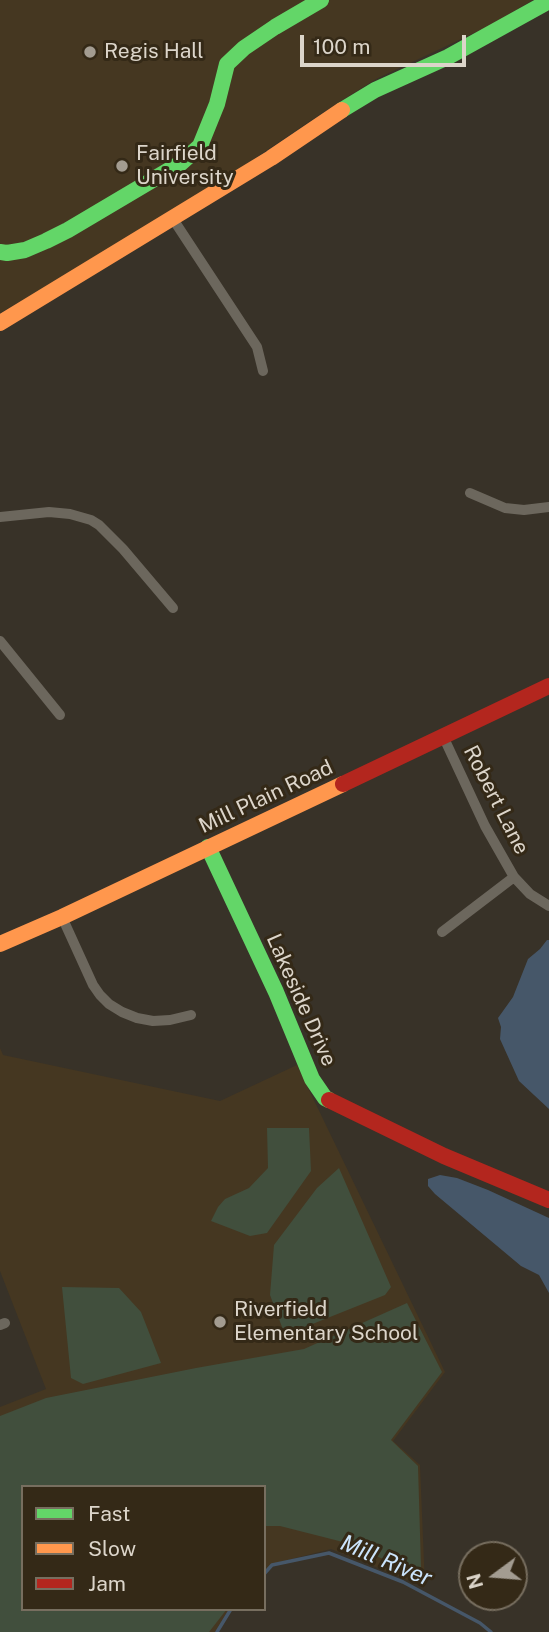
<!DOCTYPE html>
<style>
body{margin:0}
#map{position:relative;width:549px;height:1632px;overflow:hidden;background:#383228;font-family:"Public Sans",sans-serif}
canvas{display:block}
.legend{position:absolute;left:21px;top:1485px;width:245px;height:126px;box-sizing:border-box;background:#342917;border:2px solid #776e5f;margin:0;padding:9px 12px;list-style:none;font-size:21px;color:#dcd5ca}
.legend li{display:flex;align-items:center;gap:14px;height:35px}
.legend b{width:35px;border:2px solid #776e5f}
.north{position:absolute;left:458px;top:1541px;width:70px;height:70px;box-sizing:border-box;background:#342917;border:2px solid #776e5f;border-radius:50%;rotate:254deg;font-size:19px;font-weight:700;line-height:28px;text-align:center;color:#dcd5ca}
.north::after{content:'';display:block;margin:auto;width:24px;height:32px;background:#a39c91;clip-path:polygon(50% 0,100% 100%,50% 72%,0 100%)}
.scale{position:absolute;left:300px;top:35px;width:166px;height:32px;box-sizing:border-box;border:4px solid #dcd5ca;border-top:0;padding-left:9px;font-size:21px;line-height:24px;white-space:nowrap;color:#dcd5ca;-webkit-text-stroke:5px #342917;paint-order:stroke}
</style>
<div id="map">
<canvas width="549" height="1632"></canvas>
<ul class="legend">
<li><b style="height:9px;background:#63d668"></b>Fast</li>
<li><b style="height:9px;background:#ff974d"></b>Slow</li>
<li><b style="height:9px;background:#b3261e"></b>Jam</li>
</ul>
<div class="north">N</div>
<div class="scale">100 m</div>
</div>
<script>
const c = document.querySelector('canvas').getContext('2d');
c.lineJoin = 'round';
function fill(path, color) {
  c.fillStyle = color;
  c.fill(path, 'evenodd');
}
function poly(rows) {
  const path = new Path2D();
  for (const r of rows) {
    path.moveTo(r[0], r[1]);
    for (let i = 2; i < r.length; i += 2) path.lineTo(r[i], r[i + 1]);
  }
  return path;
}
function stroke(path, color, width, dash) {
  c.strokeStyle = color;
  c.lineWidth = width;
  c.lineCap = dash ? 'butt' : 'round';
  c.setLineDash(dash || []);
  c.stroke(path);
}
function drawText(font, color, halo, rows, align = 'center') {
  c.font = font + ' "Public Sans",sans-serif';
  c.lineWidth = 6;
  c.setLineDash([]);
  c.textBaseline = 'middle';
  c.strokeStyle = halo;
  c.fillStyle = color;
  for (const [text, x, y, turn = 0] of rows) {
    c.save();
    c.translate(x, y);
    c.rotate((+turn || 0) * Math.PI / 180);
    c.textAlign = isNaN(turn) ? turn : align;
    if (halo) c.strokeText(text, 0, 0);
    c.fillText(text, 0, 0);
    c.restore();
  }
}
const built = poly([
 [0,0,533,0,489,26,376,79,322,113,166,218,0,313],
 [0,1048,3,1055,220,1101,297,1065,445,1372,393,1441,420,1465,425,1587,331,1549,272,1564,264,1572,264,1487,23,1487,23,1609,229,1609,215,1632,0,1632,0,1407,46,1389,0,1271]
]);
const green = poly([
 [267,1128,309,1128,311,1171,267,1233,250,1236,211,1221,218,1207,225,1199,249,1188,268,1168],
 [339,1168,391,1287,385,1295,285,1335,270,1295,274,1245,317,1188],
 [62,1287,119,1288,141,1312,161,1363,83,1384,71,1378],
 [407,1303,442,1372,391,1440,418,1466,421,1567,410,1570,339,1541,280,1526,264,1526,264,1487,23,1487,23,1609,227,1609,209,1632,0,1632,0,1416,46,1398,196,1368,304,1349]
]);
const water = poly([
 [547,940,549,940,549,1109,519,1081,500,1039,501,1027,498,1018,513,997,528,959,540,949],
 [440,1175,457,1178,488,1190,549,1218,549,1293,539,1275,521,1266,435,1194,428,1186,428,1179]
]);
const stream = poly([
 [264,1574,272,1565,329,1553,403,1582,480,1623,491,1632],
 [217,1632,231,1609]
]);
const street = poly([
 [173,219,257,347,263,371],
 [470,493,505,508,524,510,549,507],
 [0,517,49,512,70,514,91,520,99,525,123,549,173,608],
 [0,641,60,715],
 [443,736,485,826,514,877,530,894,549,906],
 [62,917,93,985,100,995,109,1004,122,1012,137,1018,153,1021,170,1020,191,1015],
 [442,932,514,877],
 [0,1325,5,1323]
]);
const fast = poly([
 [342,110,375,90,448,57,549,1],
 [0,252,7,253,25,250,46,241,68,230,181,163,200,146,217,104,227,64,244,48,275,27,321,0],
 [208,847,276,992,312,1079,325,1098,329,1100]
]);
const slow = poly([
 [0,323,271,158,342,110],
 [0,944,62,917,343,784]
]);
const jam = poly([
 [343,784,549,686],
 [329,1100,444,1156,549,1200]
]);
const markers = [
 [90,52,7,"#a39c91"],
 [122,166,7,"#a39c91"],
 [220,1322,7,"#a39c91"]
];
const poiNames = [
 ["Regis Hall",104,52],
 ["Fairfield",136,154],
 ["University",136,178],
 ["Riverfield",234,1310],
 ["Elementary School",234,1334]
];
const streetNames = [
 ["Mill Plain Road",266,797,-25],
 ["Robert Lane",496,800,63],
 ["Lakeside Drive",301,1000,66]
];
const waterNames = [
 ["Mill River",386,1561,23]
];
fill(built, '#453721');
fill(green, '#414f3d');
fill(water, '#465769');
stroke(stream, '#465769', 3.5);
stroke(street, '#6c675d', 10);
stroke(fast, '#63d668', 16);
stroke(slow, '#ff974d', 16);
stroke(jam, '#b3261e', 16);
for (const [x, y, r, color] of markers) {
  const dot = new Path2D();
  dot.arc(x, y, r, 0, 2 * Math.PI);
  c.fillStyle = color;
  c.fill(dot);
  stroke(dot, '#342917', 2.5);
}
drawText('21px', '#dcd5ca', '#342917', poiNames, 'left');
drawText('21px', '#dcd5ca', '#342917', streetNames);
drawText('italic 23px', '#cbe4fc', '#342917', waterNames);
</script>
